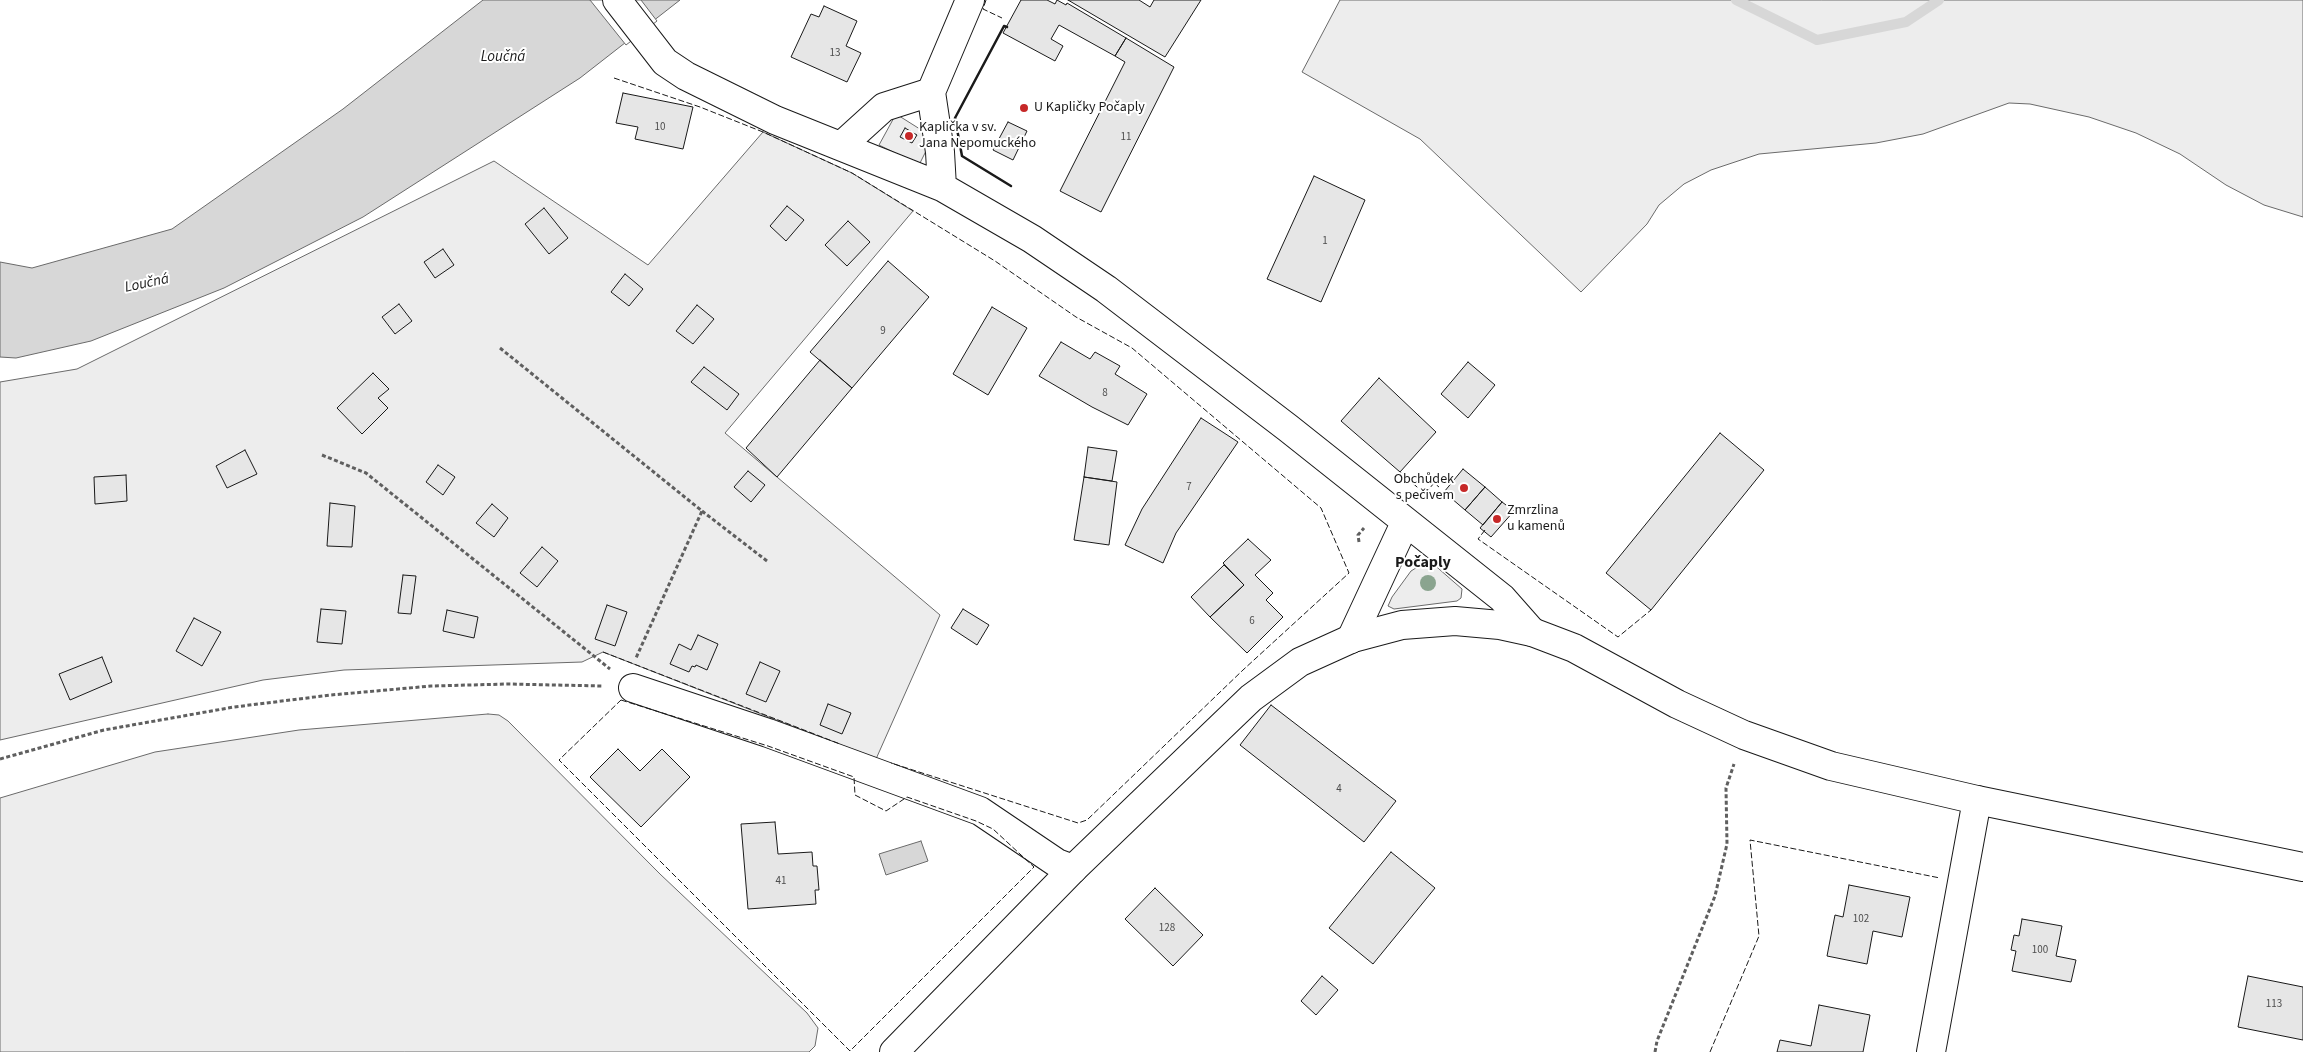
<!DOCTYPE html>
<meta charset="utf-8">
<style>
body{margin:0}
canvas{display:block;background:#fff}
</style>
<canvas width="2303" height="1052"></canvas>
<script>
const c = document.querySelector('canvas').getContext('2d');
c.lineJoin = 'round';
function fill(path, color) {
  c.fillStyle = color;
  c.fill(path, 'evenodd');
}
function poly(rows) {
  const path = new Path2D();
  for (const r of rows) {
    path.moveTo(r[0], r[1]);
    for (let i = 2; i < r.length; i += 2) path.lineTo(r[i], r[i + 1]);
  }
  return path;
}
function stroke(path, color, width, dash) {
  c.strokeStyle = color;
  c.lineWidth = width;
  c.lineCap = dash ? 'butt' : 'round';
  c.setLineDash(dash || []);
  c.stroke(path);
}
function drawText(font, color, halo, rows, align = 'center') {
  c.font = font + ' "Source Sans 3",sans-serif';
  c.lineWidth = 4;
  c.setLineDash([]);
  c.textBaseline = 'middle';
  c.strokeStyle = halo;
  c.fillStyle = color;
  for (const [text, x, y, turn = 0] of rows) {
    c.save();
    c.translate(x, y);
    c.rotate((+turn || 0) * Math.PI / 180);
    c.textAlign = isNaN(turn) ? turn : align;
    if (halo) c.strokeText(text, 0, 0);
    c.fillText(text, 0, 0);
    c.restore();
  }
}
const built = poly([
 [1340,0,2303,0,2303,217,2264,205,2226,185,2180,154,2136,133,2089,117,2030,104,2009,103,1923,134,1876,143,1759,154,1711,170,1684,184,1659,205,1647,224,1581,292,1420,139,1302,72,1340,0],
 [896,114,923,131,928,147,919,165,879,145,896,114],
 [763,132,852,173,913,211,725,433,940,615,876,759,603,652,582,662,344,670,263,680,0,740,0,382,77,369,494,161,648,265,763,132],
 [1431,562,1462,589,1461,598,1457,601,1394,609,1388,606,1392,597,1411,571,1424,563,1431,562],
 [488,714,499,715,508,721,660,874,807,1013,818,1028,815,1046,809,1052,0,1052,0,798,155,752,299,730,488,714]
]);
const water = poly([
 [483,0,680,0,580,78,363,217,224,288,91,341,16,358,0,357,0,262,32,268,172,229,343,109,483,0],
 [921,841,928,861,886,875,879,854,921,841]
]);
const pier = poly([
 [590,0,641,0,657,21,626,45,590,0]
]);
const stream = poly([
 [1736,0,1817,40,1906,22,1939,0]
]);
const building = poly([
 [1021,0,1047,0,1055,4,1057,0,1066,5,1067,3,1126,38,1115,56,1059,25,1051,39,1063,46,1055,61,1003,33,1021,0],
 [1068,0,1139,0,1150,7,1154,0,1201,0,1165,57,1068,0],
 [824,6,857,21,846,46,861,53,847,82,791,57,811,14,819,17,824,6],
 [1126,38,1174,67,1101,212,1060,191,1125,62,1115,56,1126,38],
 [623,93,693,107,683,149,635,139,638,127,616,123,623,93],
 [1008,122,1027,131,1013,160,993,150,1008,122],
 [905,128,917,135,912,143,900,137,905,128],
 [1314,176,1365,200,1321,302,1267,279,1314,176],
 [787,206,804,220,786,241,770,226,787,206],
 [544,208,568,238,549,254,525,224,544,208],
 [848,221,870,242,847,266,825,245,848,221],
 [443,249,454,265,435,278,424,262,443,249],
 [888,261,929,297,852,388,810,352,888,261],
 [625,274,643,289,629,306,611,292,625,274],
 [399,304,412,321,395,334,382,317,399,304],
 [697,305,714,319,693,344,676,331,697,305],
 [992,307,1027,328,988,395,953,374,992,307],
 [1061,342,1090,359,1095,352,1120,366,1115,374,1147,394,1128,425,1092,407,1039,376,1061,342],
 [820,360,852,388,777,477,746,448,820,360],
 [1468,362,1495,385,1468,418,1441,394,1468,362],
 [704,367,739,394,727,410,691,382,704,367],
 [373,373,389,389,378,398,388,408,362,434,337,408,373,373],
 [1379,378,1436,432,1400,472,1341,421,1379,378],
 [1201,418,1238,442,1176,533,1163,563,1125,545,1142,509,1201,418],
 [1720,433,1764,470,1651,610,1606,573,1720,433],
 [1088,447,1117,451,1112,481,1084,477,1088,447],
 [245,450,257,474,227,488,216,466,245,450],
 [438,465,455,477,443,495,426,482,438,465],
 [1463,469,1485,487,1465,510,1444,492,1463,469],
 [748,471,765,485,751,502,734,487,748,471],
 [126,475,127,501,95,504,94,477,126,475],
 [1084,477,1117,482,1109,545,1074,540,1084,477],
 [1485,487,1502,502,1483,525,1465,510,1485,487],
 [1502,502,1514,511,1491,537,1480,528,1502,502],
 [330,503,355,506,352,547,327,546,330,503],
 [492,504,508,518,494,537,476,523,492,504],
 [1248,539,1271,560,1255,575,1273,593,1266,600,1283,617,1247,653,1210,617,1244,585,1223,563,1248,539],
 [542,547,558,561,537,587,520,573,542,547],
 [1224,565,1244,585,1210,617,1191,597,1224,565],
 [403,575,416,576,411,614,398,613,403,575],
 [607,605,627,612,615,646,595,639,607,605],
 [321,609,346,611,342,644,317,642,321,609],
 [963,609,989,625,977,645,951,628,963,609],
 [447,610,478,617,474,638,443,631,447,610],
 [194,618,221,632,202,666,176,651,194,618],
 [698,635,718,644,707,670,696,665,695,667,692,666,689,672,670,664,679,644,691,650,698,635],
 [102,657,112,682,70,700,59,674,102,657],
 [760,662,780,671,766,702,746,694,760,662],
 [828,704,851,713,842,734,820,725,828,704],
 [1271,705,1396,801,1364,842,1240,745,1271,705],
 [618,749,640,771,662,749,690,777,641,827,590,777,618,749],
 [775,822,778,854,812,852,813,866,817,866,819,890,815,890,816,904,748,909,741,824,775,822],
 [1391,852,1435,888,1373,964,1329,928,1391,852],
 [1849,885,1910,897,1902,937,1873,931,1867,964,1827,956,1835,915,1843,917,1849,885],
 [1155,888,1203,935,1173,966,1125,919,1155,888],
 [2022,919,2062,926,2056,956,2076,960,2071,982,2012,971,2016,951,2011,950,2014,935,2019,936,2022,919],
 [1322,976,1338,990,1316,1015,1301,1001,1322,976],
 [2248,976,2303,987,2303,1040,2238,1027,2248,976],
 [1819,1005,1870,1015,1863,1052,1777,1052,1780,1040,1811,1046,1819,1005]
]);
const path = poly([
 [500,348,702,511,636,658],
 [322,455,366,473,610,669],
 [702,511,767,561],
 [1359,542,1358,535,1364,528],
 [0,759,104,730,234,707,331,695,431,686,508,684,602,686],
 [1655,1052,1657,1041,1715,896,1727,844,1726,788,1734,764]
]);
const minor = poly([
 [617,0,665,62,686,76,775,120,942,187,1032,239,1106,289,1288,428,1502,598,1532,632],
 [841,146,884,107,931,92],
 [942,187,940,152,931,92,970,0],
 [1351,639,1405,523],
 [633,688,768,733,980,811,1057,863,1073,869],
 [1931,1052,1977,800]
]);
const tertiary = poly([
 [894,1052,1073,869,1251,698,1300,662,1353,638,1402,625,1455,621,1500,625,1532,632,1574,648,1677,704,1744,735,1831,766,1977,800,2303,867]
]);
const fence = poly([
 [986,0,983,9,1002,18],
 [614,78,700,107,763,132,852,173,995,261,1076,317,1132,348,1321,508,1349,573,1243,670,1087,820,1078,823,891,763],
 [1400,472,1425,494,1434,483,1439,487],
 [1485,530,1478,539,1618,637,1651,610],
 [603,652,840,744],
 [621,700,768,746,854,777,855,795,886,811,907,797,976,821,993,829,1034,867,850,1051,559,760,621,700],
 [1710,1052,1759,936,1750,840,1940,878]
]);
const wall = poly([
 [1007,27,1004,26,955,118,962,156,1011,186]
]);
const trees = [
 [1428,583]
];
const markers = [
 [1024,108,5,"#c62828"],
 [909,136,5,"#c62828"],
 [1464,488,5,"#c62828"],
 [1497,519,5,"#c62828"]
];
const numberNames = [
 ["13",835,54],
 ["10",660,128],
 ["11",1126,138],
 ["1",1325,242],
 ["9",883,332],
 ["8",1105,394],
 ["7",1189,488],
 ["6",1252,622],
 ["4",1339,790],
 ["41",781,882],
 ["102",1861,920],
 ["128",1167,929],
 ["100",2040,951],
 ["113",2274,1005]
];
const poiNames = [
 ["U Kapličky Počaply",1034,108],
 ["Kaplička v sv.",919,128],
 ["Jana Nepomuckého",919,144],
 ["Obchůdek",1454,480,"right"],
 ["s pečivem",1454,496,"right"],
 ["Zmrzlina",1507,511],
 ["u kamenů",1507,527]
];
const waterNames = [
 ["Loučná",503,58],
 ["Loučná",147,284,-12]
];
const quarterNames = [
 ["Počaply",1423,563]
];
fill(built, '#ededed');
stroke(built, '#6a6a6a', 1);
fill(water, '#d7d7d7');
stroke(water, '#6a6a6a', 1);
fill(pier, '#fff');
stroke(pier, '#6a6a6a', 1);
stroke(stream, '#d7d7d7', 10);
fill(building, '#e6e6e6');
stroke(building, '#1a1a1a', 1);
stroke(minor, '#1a1a1a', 30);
stroke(tertiary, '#1a1a1a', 30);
stroke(path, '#5f5f5f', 3, [4, 2.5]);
stroke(minor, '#fff', 28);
stroke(tertiary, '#fff', 28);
stroke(fence, '#1a1a1a', 1, [6, 2.5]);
stroke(wall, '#1a1a1a', 2.5);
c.fillStyle = '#8aa48f';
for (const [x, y] of trees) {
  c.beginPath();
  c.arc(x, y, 8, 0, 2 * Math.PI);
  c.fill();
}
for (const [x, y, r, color] of markers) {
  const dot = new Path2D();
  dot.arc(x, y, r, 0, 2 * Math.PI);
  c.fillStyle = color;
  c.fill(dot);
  stroke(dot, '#fff', 2);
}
drawText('11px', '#4d4d4d', null, numberNames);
drawText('14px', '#1a1a1a', '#fff', poiNames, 'left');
drawText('italic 15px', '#1a1a1a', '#fff', waterNames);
drawText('bold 16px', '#1a1a1a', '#fff', quarterNames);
</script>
